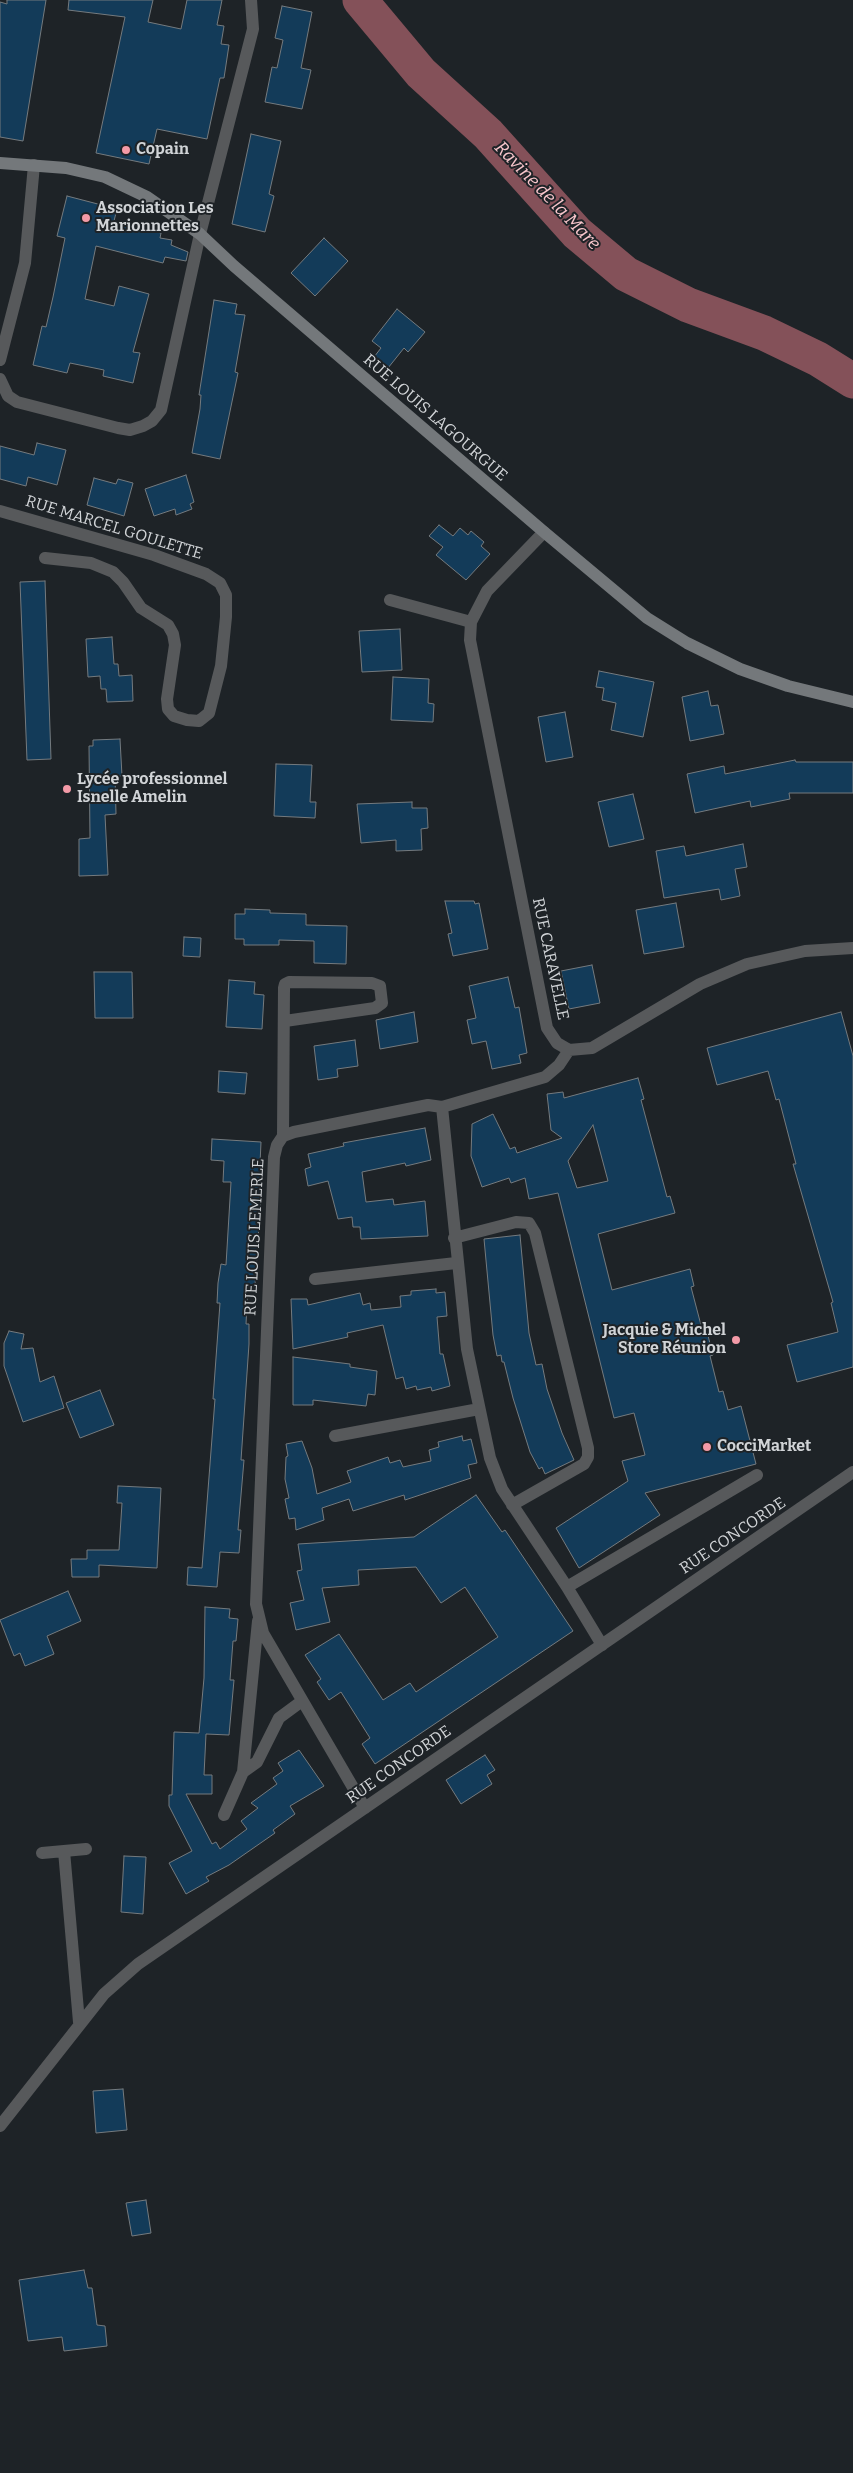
<!DOCTYPE html>
<meta charset="utf-8">
<style>
body{margin:0}
canvas{display:block;background:#1e2327}
</style>
<canvas width="853" height="2473"></canvas>
<script>
const c = document.querySelector('canvas').getContext('2d');
c.lineJoin = 'round';
function poly(rows) {
  const path = new Path2D();
  for (const r of rows) {
    path.moveTo(r[0], r[1]);
    for (let i = 2; i < r.length; i += 2) path.lineTo(r[i], r[i + 1]);
  }
  return path;
}
function stroke(path, color, width, dash) {
  c.strokeStyle = color;
  c.lineWidth = width;
  c.lineCap = dash ? 'butt' : 'round';
  c.setLineDash(dash || []);
  c.stroke(path);
}
function fill(path, color) {
  c.fillStyle = color;
  c.fill(path, 'evenodd');
}
function drawText(font, color, halo, rows, align = 'center') {
  c.font = font + ' Bitter,serif';
  c.lineWidth = 4;
  c.setLineDash([]);
  c.textBaseline = 'middle';
  c.strokeStyle = halo;
  c.fillStyle = color;
  for (const [text, x, y, turn = 0] of rows) {
    c.save();
    c.translate(x, y);
    c.rotate((+turn || 0) * Math.PI / 180);
    c.textAlign = isNaN(turn) ? turn : align;
    if (halo) c.strokeText(text, 0, 0);
    c.fillText(text, 0, 0);
    c.restore();
  }
}
const river = poly([
 [360,0,421,73,488,134,577,233,626,274,688,305,764,333,818,359,853,381]
]);
const building = poly([
 [7,0,46,0,23,141,0,137,0,2,7,4,7,0],
 [69,0,153,0,148,22,181,29,187,0,222,0,217,25,224,26,221,44,229,45,224,78,220,78,207,139,157,129,149,164,96,153,125,17,68,10,69,0],
 [282,6,312,12,301,68,311,70,302,109,265,102,272,67,277,68,283,40,275,38,282,6],
 [251,134,281,141,269,194,274,196,265,232,232,224,251,134],
 [67,196,117,209,114,221,161,233,160,238,172,240,171,245,188,252,186,261,165,257,163,263,96,246,85,299,114,306,119,286,149,294,133,352,140,353,133,383,103,376,104,370,70,363,67,373,33,365,42,326,46,327,53,297,65,238,57,236,67,196],
 [324,238,348,261,315,296,291,273,324,238],
 [214,300,237,304,235,314,245,315,235,372,238,373,220,459,192,453,200,409,201,395,199,395,214,300],
 [397,309,425,332,408,352,404,348,388,368,374,357,381,348,372,341,397,309],
 [37,443,66,450,57,485,28,477,26,486,0,479,0,446,34,455,37,443],
 [186,475,194,502,190,504,192,509,176,515,175,509,154,516,145,489,186,475],
 [94,478,116,484,118,479,133,483,124,516,87,505,94,478],
 [439,525,453,536,460,528,468,535,471,531,484,542,481,546,490,554,466,580,436,555,443,547,429,536,439,525],
 [45,581,51,759,27,760,20,582,45,581],
 [400,629,402,670,362,672,359,631,400,629],
 [112,637,114,664,118,664,119,676,132,675,133,701,107,702,106,689,101,689,100,676,88,677,86,639,112,637],
 [599,671,654,682,643,737,611,730,616,703,602,700,604,688,596,687,599,671],
 [393,677,429,679,428,703,434,704,433,722,391,720,393,677],
 [708,691,711,706,718,705,724,734,690,741,682,697,708,691],
 [565,712,573,757,546,762,538,717,565,712],
 [120,739,122,776,115,776,116,814,105,815,108,875,79,876,79,839,90,838,89,746,93,746,93,740,120,739],
 [795,760,796,762,853,762,853,793,789,793,790,799,751,807,750,801,695,813,687,774,724,766,725,774,795,760],
 [276,764,312,765,310,802,316,802,315,818,274,816,276,764],
 [633,794,644,839,609,847,598,802,633,794],
 [412,802,412,808,427,808,428,828,421,829,422,850,396,851,396,840,361,843,357,804,412,802],
 [743,844,747,867,735,869,740,896,721,900,719,889,664,898,656,851,684,846,686,856,743,844],
 [445,901,474,901,475,904,479,903,488,949,453,956,448,934,452,933,445,901],
 [676,903,684,947,644,954,636,910,676,903],
 [245,909,270,910,270,913,306,914,306,925,347,926,346,964,314,963,314,941,279,940,279,945,244,945,244,939,235,939,235,914,245,914,245,909],
 [184,937,201,938,200,957,183,956,184,937],
 [592,965,600,1003,569,1009,561,971,592,965],
 [94,972,132,972,133,1018,95,1018,94,972],
 [508,977,515,1008,519,1007,527,1053,519,1055,521,1063,492,1069,486,1041,472,1044,467,1020,476,1018,469,986,508,977],
 [229,980,255,982,254,994,264,995,262,1029,226,1027,229,980],
 [414,1012,418,1042,380,1049,376,1020,414,1012],
 [841,1012,853,1056,853,1367,797,1382,787,1345,838,1332,831,1303,833,1302,793,1164,796,1164,779,1099,776,1100,768,1071,717,1085,707,1048,841,1012],
 [355,1040,358,1066,337,1069,338,1077,318,1080,314,1046,355,1040],
 [219,1071,247,1073,245,1094,218,1092,219,1071],
 [638,1078,644,1099,641,1100,667,1197,670,1196,675,1213,598,1234,612,1290,690,1269,694,1286,691,1287,702,1329,706,1328,713,1355,710,1356,719,1392,723,1391,728,1410,741,1406,756,1464,645,1493,660,1515,579,1568,556,1528,628,1481,622,1461,645,1455,634,1413,614,1418,558,1193,529,1199,525,1178,511,1183,509,1178,482,1187,471,1156,472,1124,493,1114,510,1149,515,1147,517,1153,562,1138,551,1130,547,1094,563,1092,564,1098,638,1078],
 [593,1125,608,1181,577,1188,568,1161,593,1125],
 [425,1128,431,1160,406,1166,405,1163,362,1172,366,1202,393,1199,394,1205,425,1201,428,1236,361,1239,360,1227,353,1227,352,1217,338,1219,328,1181,308,1186,305,1169,311,1167,308,1154,344,1146,343,1143,425,1128],
 [212,1139,261,1142,260,1164,263,1164,255,1285,248,1285,246,1324,249,1324,249,1344,241,1460,244,1460,238,1530,241,1530,239,1553,220,1552,217,1587,187,1585,188,1567,202,1568,215,1399,213,1399,220,1303,217,1303,218,1283,221,1264,226,1265,231,1182,223,1182,224,1161,211,1160,212,1139],
 [520,1235,529,1333,536,1365,542,1364,547,1389,562,1433,574,1460,545,1474,542,1467,539,1469,530,1452,513,1398,504,1362,502,1362,501,1355,497,1356,493,1335,484,1239,520,1235],
 [436,1289,436,1293,445,1292,447,1316,437,1317,440,1354,443,1354,450,1386,432,1391,431,1387,417,1390,416,1386,406,1389,403,1377,396,1379,383,1325,347,1333,348,1337,293,1349,291,1299,307,1299,308,1305,360,1293,363,1305,370,1303,371,1310,401,1307,400,1296,411,1295,411,1291,436,1289],
 [9,1331,24,1334,21,1349,33,1348,40,1382,54,1376,64,1408,23,1422,4,1366,4,1343,9,1331],
 [293,1357,350,1364,350,1367,377,1371,375,1395,368,1394,366,1406,313,1400,313,1405,293,1405,293,1357],
 [100,1390,114,1425,80,1438,66,1403,100,1390],
 [462,1436,463,1441,471,1439,477,1463,468,1465,471,1478,405,1500,404,1495,353,1511,349,1499,322,1508,324,1520,296,1530,295,1518,289,1519,285,1499,289,1498,285,1479,286,1457,288,1456,286,1444,302,1441,312,1468,317,1494,351,1482,347,1471,388,1457,390,1463,400,1460,403,1467,431,1461,429,1450,439,1447,438,1442,462,1436],
 [118,1486,161,1488,157,1568,99,1565,99,1577,72,1577,71,1559,87,1559,87,1550,119,1550,122,1503,117,1503,118,1486],
 [476,1495,502,1532,505,1530,573,1631,375,1764,362,1744,370,1738,353,1711,341,1692,329,1700,317,1682,321,1679,305,1655,339,1634,383,1700,410,1683,416,1692,498,1637,465,1587,441,1603,416,1567,358,1570,359,1585,322,1588,330,1622,296,1630,290,1603,304,1600,297,1571,302,1570,298,1544,414,1537,476,1495],
 [68,1591,81,1621,47,1636,54,1654,25,1666,20,1653,14,1656,0,1620,68,1591],
 [205,1607,230,1609,229,1618,238,1619,236,1641,233,1641,230,1680,234,1680,229,1735,206,1734,204,1775,212,1775,212,1794,186,1794,212,1844,216,1842,220,1849,247,1829,241,1821,258,1808,251,1803,277,1784,273,1778,283,1771,278,1763,299,1750,324,1786,290,1806,295,1814,273,1830,275,1833,229,1865,206,1877,209,1881,186,1894,169,1863,192,1851,169,1806,169,1795,172,1795,174,1732,199,1733,204,1678,205,1607],
 [485,1755,495,1770,487,1775,492,1784,461,1804,446,1780,485,1755],
 [124,1856,146,1857,143,1914,121,1912,124,1856],
 [123,2089,127,2130,96,2133,93,2091,123,2089],
 [146,2200,151,2233,132,2236,126,2203,146,2200],
 [84,2270,88,2288,92,2288,97,2325,105,2326,107,2346,64,2351,62,2337,28,2341,19,2280,84,2270]
]);
const street = poly([
 [0,360,25,263,34,165],
 [0,379,8,396,17,402,118,428,130,430,143,426,152,421,161,410,200,234,253,29,251,0],
 [0,511,154,555,206,574,220,583,226,595,226,617,221,666,209,713,199,721,187,720,174,716,168,709,167,699,175,645,173,634,168,625,141,608,123,582,113,572,91,563,45,558],
 [544,532,487,591,471,622,470,640,547,1028,557,1043,569,1050,592,1048,700,984,747,964,805,951,853,948],
 [390,600,471,622],
 [442,1107,467,1349,490,1458,502,1489,567,1587,602,1645],
 [283,1136,284,988,285,984,289,982,372,983,380,986,382,1003,375,1008,285,1021],
 [454,1238,516,1222,529,1223,535,1233,588,1448,588,1457,584,1464,512,1505],
 [315,1279,456,1263],
 [335,1436,479,1409],
 [567,1587,757,1475],
 [243,1772,258,1621],
 [365,1808,263,1633,256,1604,274,1157,277,1145,283,1136,294,1132,428,1105,442,1107,545,1077,559,1065,569,1050],
 [224,1815,243,1772,257,1762,279,1718,302,1701],
 [64,1851,79,2022],
 [42,1853,86,1849],
 [0,2126,104,1994,138,1964,853,1472]
]);
const secondary = poly([
 [0,163,66,168,105,177,147,197,200,234,234,266,544,532,647,618,687,643,740,669,788,686,853,702]
]);
const markers = [
 [126,150,5,"#f39aa7"],
 [86,218,5,"#f39aa7"],
 [67,789,5,"#f39aa7"],
 [736,1340,5,"#f39aa7"],
 [707,1447,5,"#f39aa7"]
];
const poiNames = [
 ["Copain",136,150],
 ["Association Les",96,209],
 ["Marionnettes",96,227],
 ["Lycée professionnel",77,780],
 ["Isnelle Amelin",77,798],
 ["Jacquie & Michel",726,1331,"right"],
 ["Store Réunion",726,1349,"right"],
 ["CocciMarket",717,1447]
];
const streetNames = [
 ["RUE LOUIS LAGOURGUE",435,418,41],
 ["RUE MARCEL GOULETTE",114,528,17],
 ["RUE CARAVELLE",550,959,78],
 ["RUE LOUIS LEMERLE",255,1237,-87],
 ["RUE CONCORDE",733,1536,-34],
 ["RUE CONCORDE",399,1765,-35]
];
const waterNames = [
 ["Ravine de la Mare",547,196,46]
];
stroke(river, '#845159', 35);
fill(building, '#133b59');
stroke(building, '#747a7e', 1);
stroke(street, '#57595b', 12);
stroke(secondary, '#74787b', 12);
for (const [x, y, r, color] of markers) {
  const dot = new Path2D();
  dot.arc(x, y, r, 0, 2 * Math.PI);
  c.fillStyle = color;
  c.fill(dot);
  stroke(dot, '#1e2327', 2);
}
drawText('bold 16px', '#d1d4d7', '#1e2327', poiNames, 'left');
drawText('16px', '#d1d4d7', '#1e2327', streetNames);
drawText('italic 18px', '#f9c6cc', '#1e2327', waterNames);
</script>
